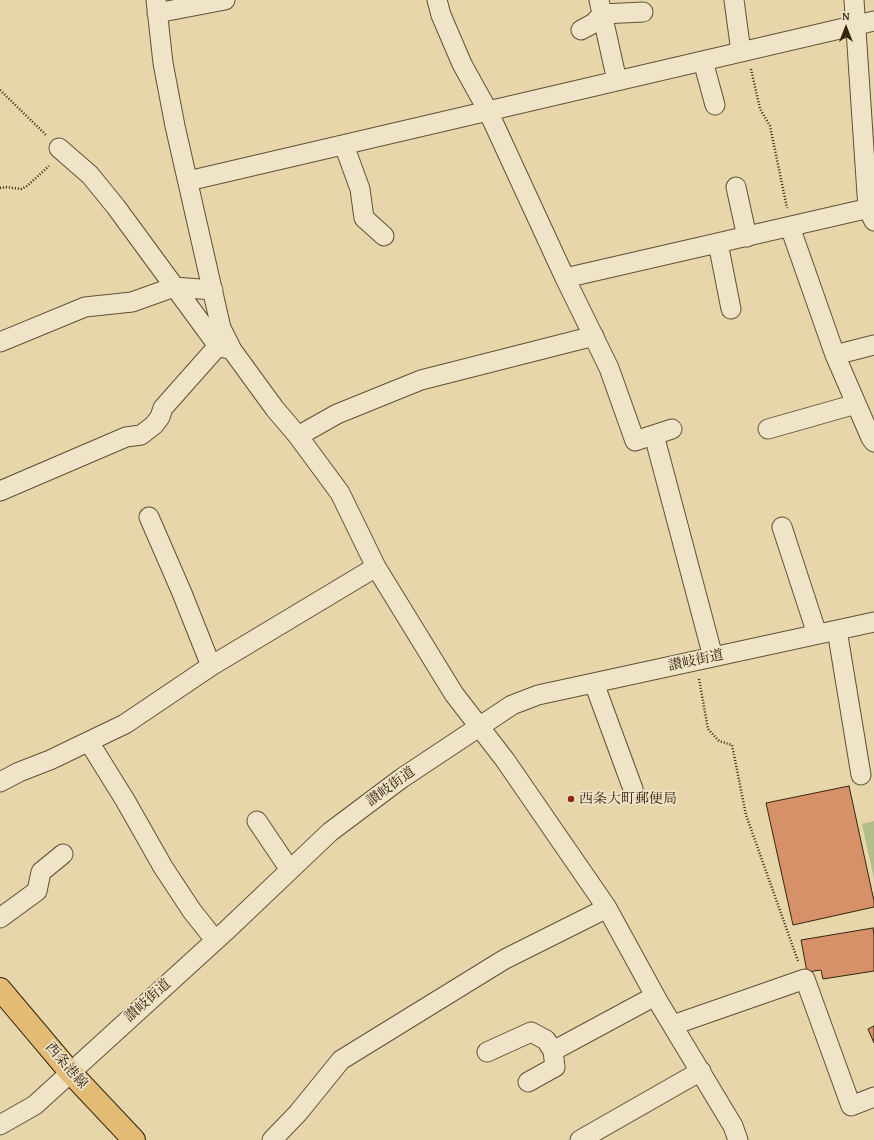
<!DOCTYPE html>
<meta charset="utf-8">
<style>
body{margin:0}
#map{position:relative;width:874px;height:1140px;overflow:hidden;background:#e6d6a9;font-family:"Gentium Book Plus",serif}
canvas{display:block}
.north{position:absolute;left:826px;top:8px;width:40px;height:40px;-webkit-text-stroke:3px #efe4c7;paint-order:stroke;rotate:0deg;font-size:11px;font-weight:700;line-height:16px;text-align:center;color:#342511}
.north::after{content:'';display:block;margin:auto;width:14px;height:18px;background:#342511;clip-path:polygon(50% 0,100% 100%,50% 72%,0 100%)}
</style>
<div id="map">
<canvas width="874" height="1140"></canvas>
<div class="north">N</div>
</div>
<script>
const c = document.querySelector('canvas').getContext('2d');
c.lineJoin = 'round';
function fill(path, color) {
  c.fillStyle = color;
  c.fill(path, 'evenodd');
}
function poly(rows) {
  const path = new Path2D();
  for (const r of rows) {
    path.moveTo(r[0], r[1]);
    for (let i = 2; i < r.length; i += 2) path.lineTo(r[i], r[i + 1]);
  }
  return path;
}
function stroke(path, color, width, dash) {
  c.strokeStyle = color;
  c.lineWidth = width;
  c.lineCap = dash ? 'butt' : 'round';
  c.setLineDash(dash || []);
  c.stroke(path);
}
function drawText(font, color, halo, rows, align = 'center') {
  c.font = font + ' "Gentium Book Plus","Noto Serif JP",serif';
  c.lineWidth = 3.5;
  c.setLineDash([]);
  c.textBaseline = 'middle';
  c.strokeStyle = halo;
  c.fillStyle = color;
  for (const [text, x, y, turn = 0] of rows) {
    c.save();
    c.translate(x, y);
    c.rotate((+turn || 0) * Math.PI / 180);
    c.textAlign = isNaN(turn) ? turn : align;
    if (halo) c.strokeText(text, 0, 0);
    c.fillText(text, 0, 0);
    c.restore();
  }
}
const green = poly([
 [874,821,874,879,862,824]
]);
const building = poly([
 [849,786,874,901,874,907,793,925,766,803,849,786],
 [873,928,874,936,874,971,823,979,821,970,807,972,801,940,873,928],
 [874,1026,874,1043,868,1029,874,1026]
]);
const path = poly([
 [751,69,760,109,770,126,787,208],
 [0,90,46,135],
 [0,188,5,187,21,189,27,186,49,166],
 [699,679,708,729,719,741,732,745,746,815,798,961]
]);
const minor = poly([
 [156,0,163,63,175,126,221,328,232,350,275,409,298,436,340,493,376,567,454,694,505,760,607,908,659,1003,733,1126,738,1140],
 [437,0,441,15,462,64,488,111,565,278,609,368,635,441,672,429],
 [599,0,617,81],
 [734,0,741,52],
 [854,0,868,209,874,221],
 [157,13,225,0],
 [581,30,594,23,602,14,643,12],
 [703,61,715,105],
 [344,145,360,189,364,218,384,236],
 [59,148,90,175,116,207,218,346,229,349],
 [188,181,874,21],
 [736,187,747,237],
 [790,227,835,355,871,438,874,442],
 [718,243,731,309],
 [565,278,874,207],
 [0,342,85,307,132,302,174,287,213,290],
 [835,355,874,345],
 [768,429,856,404],
 [654,435,713,657],
 [298,436,337,414,421,380,594,336],
 [0,491,126,437,141,435,154,425,160,417,163,408,218,346],
 [149,517,182,593,211,666],
 [782,527,817,634],
 [837,630,861,775],
 [594,683,633,789],
 [89,742,125,800,163,867,192,911,215,940],
 [0,782,19,772,50,760,125,724,211,666,376,567],
 [257,821,290,870],
 [0,918,37,891,41,872,63,854],
 [673,1025,805,979,851,1106,874,1097],
 [553,1051,655,996],
 [487,1052,531,1032,546,1040,553,1051,555,1067,528,1082],
 [0,1125,35,1105,228,929,330,832,402,778,512,705,538,695,874,622],
 [272,1140,298,1113,341,1060,505,959,607,908],
 [580,1140,701,1071]
]);
const major = poly([
 [0,989,70,1072,134,1140]
]);
const markers = [
 [571,799,4,"#8f2418"]
];
const streetNames = [
 ["讃岐街道",696,661,-12],
 ["讃岐街道",391,787,-36],
 ["讃岐街道",148,1001,-42],
 ["西条港線",66,1066,49]
];
const poiNames = [
 ["西条大町郵便局",579,799]
];
fill(green, '#b1be8b');
fill(building, '#d79168');
stroke(building, '#342511', 1);
stroke(minor, '#605137', 21);
stroke(major, '#342511', 24);
stroke(path, '#342511', 2.5, [1, 2]);
stroke(minor, '#efe4c7', 19);
stroke(major, '#e3bb74', 22);
for (const [x, y, r, color] of markers) {
  const dot = new Path2D();
  dot.arc(x, y, r, 0, 2 * Math.PI);
  c.fillStyle = color;
  c.fill(dot);
  stroke(dot, '#efe4c7', 1.5);
}
drawText('14px', '#342511', '#efe4c7', streetNames);
drawText('14px', '#342511', '#efe4c7', poiNames, 'left');
</script>
